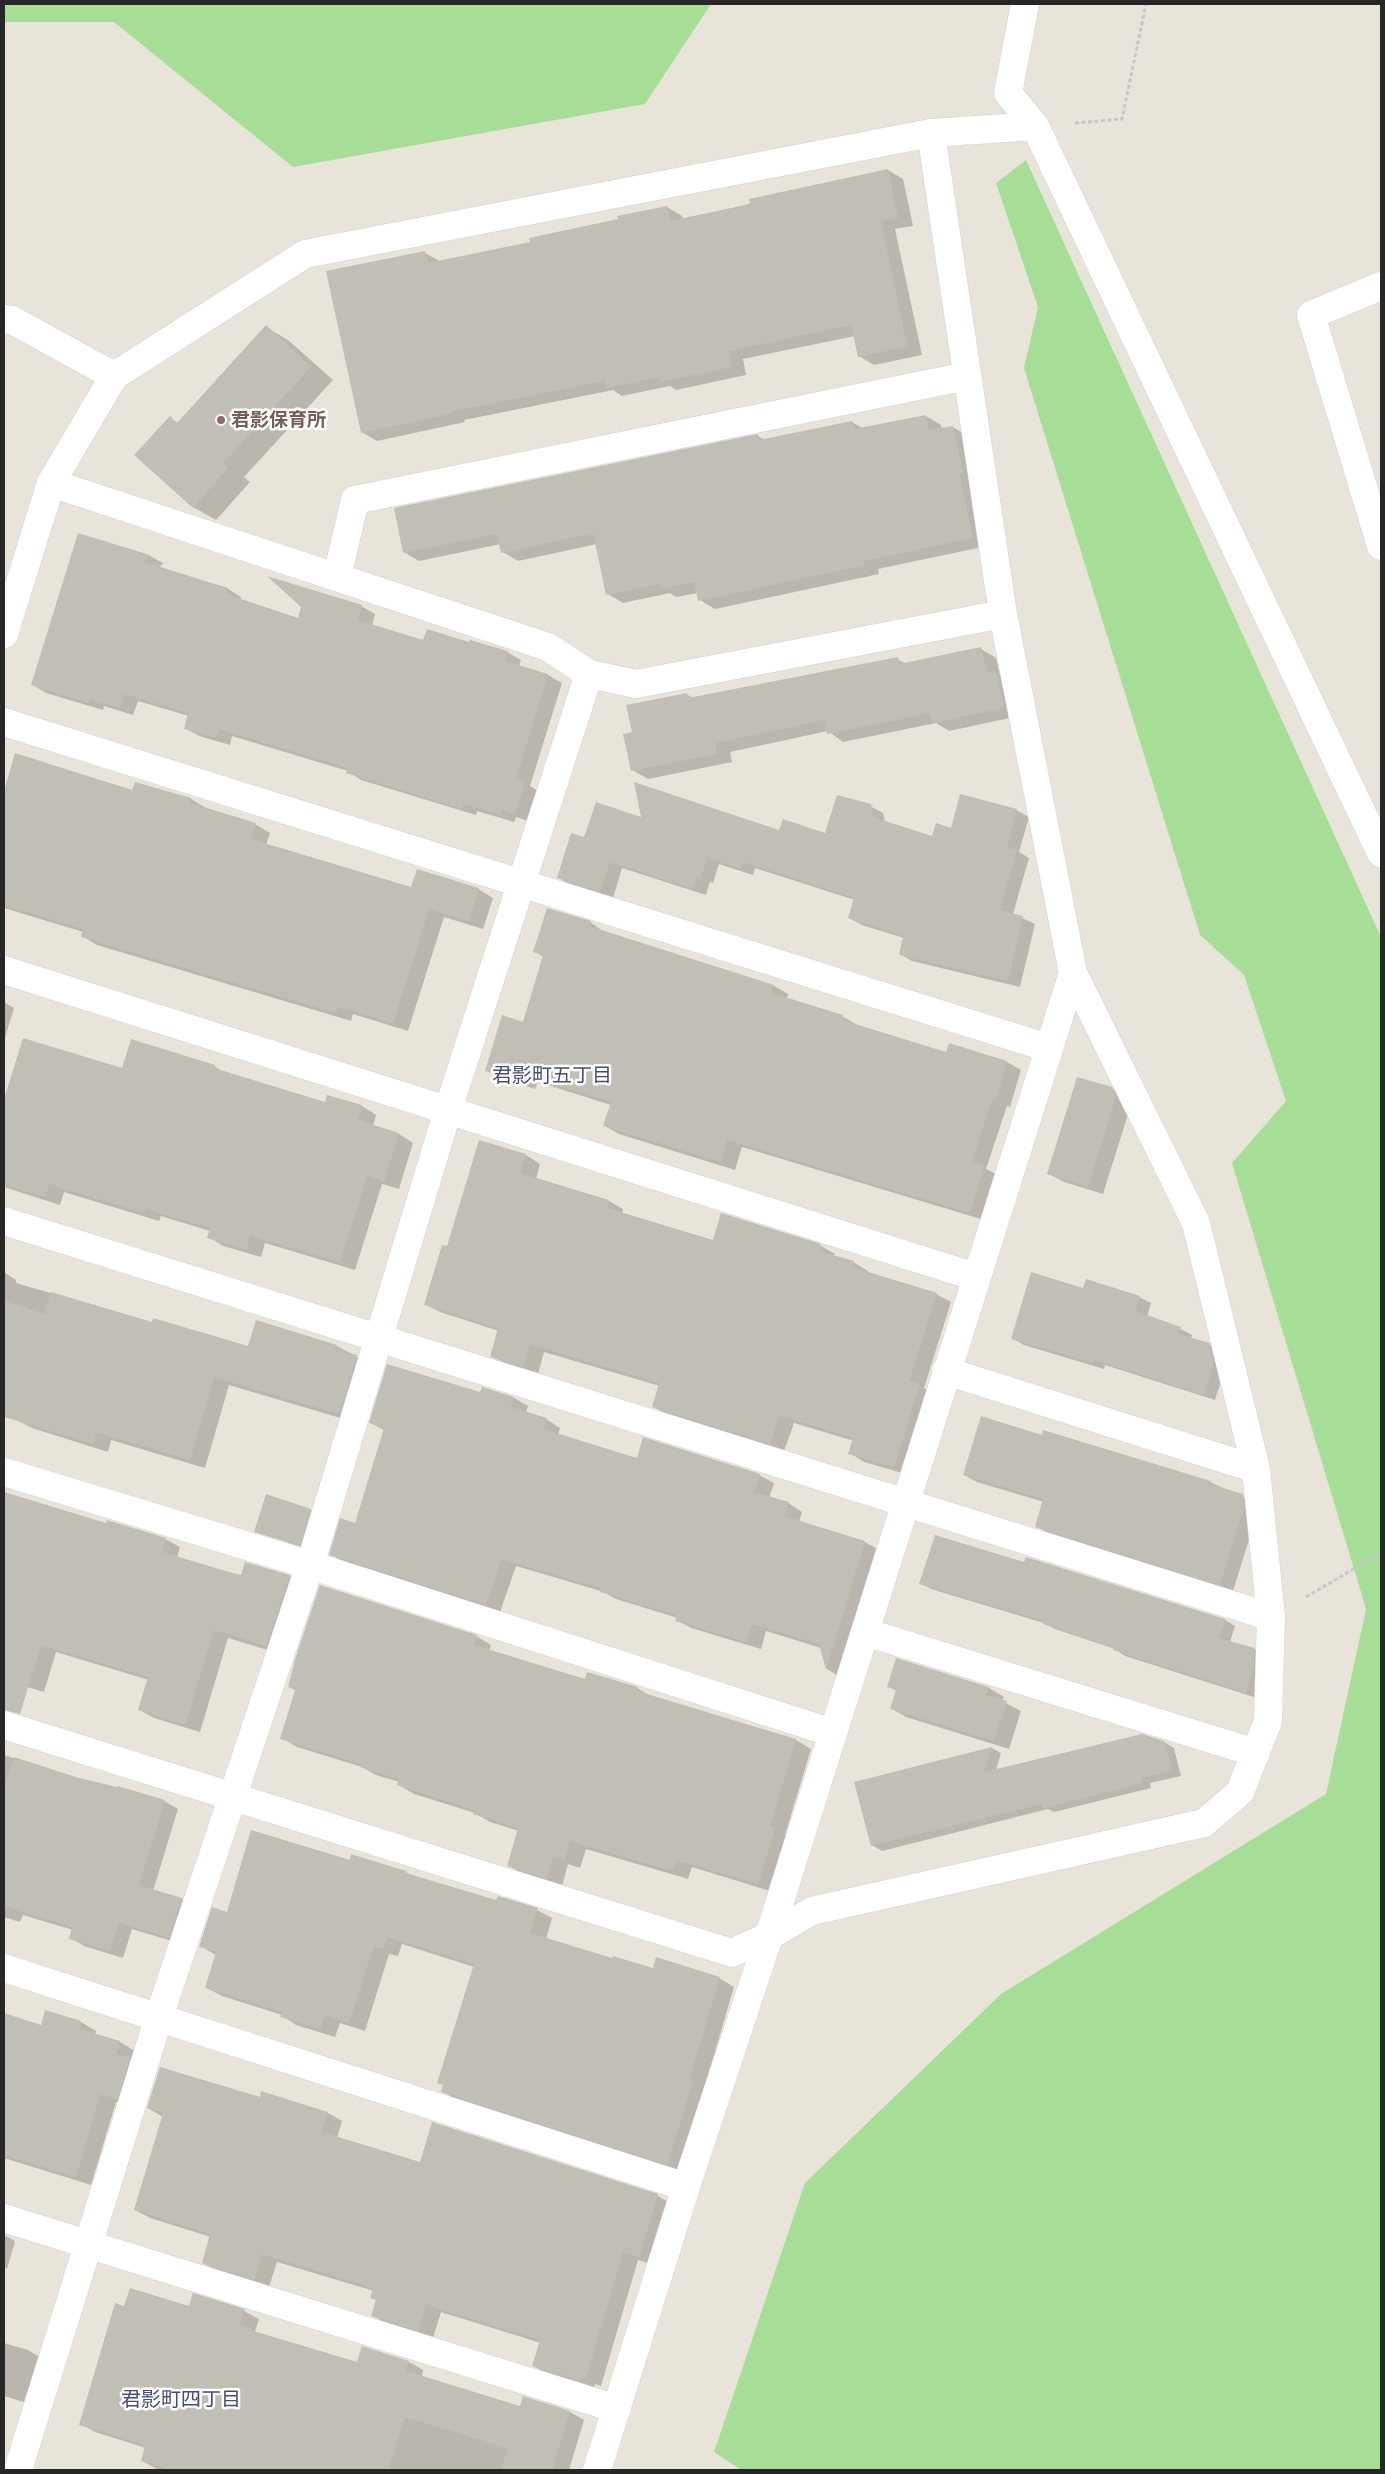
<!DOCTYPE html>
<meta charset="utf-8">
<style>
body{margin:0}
#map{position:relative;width:1385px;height:2474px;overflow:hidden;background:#e9e4d9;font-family:Commissioner,sans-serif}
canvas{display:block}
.frame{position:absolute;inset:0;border:5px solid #272727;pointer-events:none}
</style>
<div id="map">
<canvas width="1385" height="2474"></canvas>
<div class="frame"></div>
</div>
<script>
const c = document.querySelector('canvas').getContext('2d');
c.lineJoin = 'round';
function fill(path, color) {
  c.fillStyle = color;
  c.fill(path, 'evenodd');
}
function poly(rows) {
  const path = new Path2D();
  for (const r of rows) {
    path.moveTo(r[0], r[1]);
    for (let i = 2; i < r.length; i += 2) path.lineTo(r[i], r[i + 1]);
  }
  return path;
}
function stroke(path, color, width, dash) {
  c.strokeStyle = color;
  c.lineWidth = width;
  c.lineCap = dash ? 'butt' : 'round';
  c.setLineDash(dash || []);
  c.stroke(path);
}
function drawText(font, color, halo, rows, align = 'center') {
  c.font = font + ' Commissioner,"Noto Sans JP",sans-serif';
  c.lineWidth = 5;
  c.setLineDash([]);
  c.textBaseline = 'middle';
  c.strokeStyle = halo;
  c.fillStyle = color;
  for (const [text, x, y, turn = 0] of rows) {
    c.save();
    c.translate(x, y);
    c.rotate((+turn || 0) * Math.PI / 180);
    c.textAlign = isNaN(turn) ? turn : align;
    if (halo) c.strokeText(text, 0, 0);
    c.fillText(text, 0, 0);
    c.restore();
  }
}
const green = poly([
 [4,4,711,4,645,104,293,167,114,22,4,22],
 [1026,160,1381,937,1381,2470,741,2470,714,2452,805,2183,1001,1994,1326,1794,1366,1609,1232,1163,1286,1101,1244,975,1200,935,1024,368,1038,307,996,183]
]);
const shadow = poly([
 [888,170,903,179,913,226,895,229,922,355,874,365,859,356,855,336,743,359,746,375,676,390,670,386,622,396,613,390,464,420,465,422,377,441,362,432,425,253,441,262,531,243,667,207,682,216,683,220],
 [266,327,288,340,333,380,244,477,250,482,216,520,193,507,170,418,178,423],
 [926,416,941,425,942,429,953,427,968,436,987,546,878,569,879,574,715,609,700,600,698,593,676,597,670,593,623,603,608,594,597,544,518,561,503,552,501,544,419,561,404,552,758,436,765,440,852,422,862,428],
 [79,534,150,556,163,563,159,568,228,589,241,597,240,600,299,619,361,606,375,614,372,626,424,642,470,644,507,652,521,660,519,667,548,675,562,683,530,786,538,791,528,821,516,817,514,822,477,811,476,815,361,780,348,771,232,736,230,745,199,736,185,728,189,716,138,701,133,715,104,706,103,710,46,693,33,685],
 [981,649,996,658,1000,675,1011,681,1019,716,949,731,936,723,843,742,828,731,730,752,732,762,648,779,632,770,634,733,686,694,693,698,897,659,906,664],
 [16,755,133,792,136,783,191,799,206,808,255,824,270,833,266,845,412,888,478,889,493,898,483,929,444,917,408,1031,353,1014,351,1021,97,945,82,936,83,932,4,908,4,823,8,809,4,806,4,796],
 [870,806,883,813,885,822,933,838,952,829,1016,810,1029,817,1019,852,1029,858,1013,914,1035,924,1020,987,912,961,900,954,904,938,862,925,849,918,855,900,755,868,753,875,719,864,713,883,710,882,706,895,622,868,613,898,570,885,558,877,585,839,643,819,826,835],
 [590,922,604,932,774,986,788,994,787,999,842,1016,857,1025,947,1053,1007,1062,1021,1070,1010,1107,1007,1106,986,1169,998,1175,984,1220,742,1147,735,1170,619,1134,605,1126,611,1105,538,1082,535,1089,500,1078,486,1070,524,1023,544,957,535,952],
 [4,1002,14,1008,4,1041],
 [24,1039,123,1069,214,1066,225,1073,326,1104,328,1096,362,1106,376,1115,373,1126,399,1134,413,1143,399,1189,382,1184,355,1270,265,1243,261,1257,223,1246,209,1237,210,1231,161,1216,159,1221,64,1192,60,1205,4,1187,4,1103],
 [1111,1088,1127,1097,1131,1105,1103,1194,1064,1182,1049,1174],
 [526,1155,540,1164,536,1179,609,1201,623,1209,622,1214,714,1242,821,1246,835,1254,834,1257,853,1262,868,1271,867,1273,936,1294,951,1302,924,1388,934,1394,909,1475,864,1462,850,1453,854,1441,794,1423,784,1451,668,1415,654,1407,660,1386,544,1352,538,1374,506,1364,492,1356,499,1331,440,1312,425,1304,448,1248],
 [4,1272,16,1280,16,1283,153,1323,249,1348,337,1346,372,1365,354,1422,229,1385,205,1468,111,1440,108,1452,32,1428,17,1420,18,1415,4,1411],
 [1084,1290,1139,1297,1151,1303,1147,1317,1181,1329,1192,1335,1191,1339,1209,1344,1220,1351,1225,1369,1215,1400,1105,1365,1104,1369,1024,1345,1012,1338],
 [481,1394,514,1398,528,1406,526,1413,546,1419,560,1428,558,1435,638,1459,759,1475,774,1483,769,1498,788,1503,802,1512,799,1522,865,1542,879,1550,840,1677,827,1669,821,1648,766,1631,761,1649,691,1628,677,1620,678,1618,616,1599,604,1592,516,1566,500,1612,345,1563,331,1554,356,1525,384,1430,371,1423],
 [964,1475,1210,1482,1256,1503,1257,1514,1233,1591,1050,1534,1036,1526,1044,1502,977,1482],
 [4,1494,107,1525,165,1539,180,1547,177,1558,242,1576,246,1563,290,1576,304,1585,281,1654,228,1638,200,1732,154,1718,140,1710,149,1680,56,1652,44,1692,8,1681,4,1679],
 [310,1510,317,1514,307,1549,256,1531],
 [1025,1564,1225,1620,1235,1626,1230,1642,1254,1649,1264,1656,1257,1698,1125,1656,1115,1649,1055,1629,1044,1623,931,1589,921,1583],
 [476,1636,491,1645,489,1652,586,1681,637,1688,652,1697,796,1740,811,1749,785,1835,789,1837,773,1892,692,1867,688,1879,586,1849,580,1868,568,1864,562,1886,523,1874,508,1865,519,1831,490,1822,475,1813,414,1794,399,1785,400,1782,376,1775,362,1767,297,1747,282,1738],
 [889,1686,989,1688,1004,1697,1002,1701,1021,1711,1009,1749,906,1717,891,1708,896,1691],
 [1164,1742,1174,1748,1181,1776,1150,1783,1151,1788,1054,1812,1048,1809,882,1851,872,1845,856,1783,992,1748,1001,1753,996,1770],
 [4,1755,78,1779,164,1801,178,1809,153,1891,182,1899,195,1907,182,1944,132,1929,123,1958,84,1946,71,1938,73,1930,23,1915,20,1922,4,1917],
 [351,1861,406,1872,414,1877,497,1902,537,1910,552,1918,546,1939,613,1960,654,1969,719,1978,734,1987,704,2089,707,2091,682,2172,457,2100,442,2091,474,1967,402,1944,398,1956,389,1954,365,2031,340,2023,335,2037,296,2025,282,2015,222,1996,207,1988,216,1955,200,1946,228,1913],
 [46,2012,81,2022,96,2031,95,2035,120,2042,135,2051,132,2107,116,2102,91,2185,4,2158,4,2014,42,2026],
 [260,2099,328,2113,342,2121,337,2138,421,2163,433,2123,658,2196,672,2204,654,2265,638,2260,601,2386,595,2384,594,2388,548,2374,534,2366,541,2343,441,2312,433,2338,387,2324,372,2315,377,2301,372,2298,374,2291,277,2262,269,2287,218,2271,203,2263,211,2237,150,2218,135,2210,163,2117,148,2108],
 [4,2235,15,2241,7,2269,4,2266],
 [125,2308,244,2311,259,2319,255,2331,261,2335,358,2364,363,2347,409,2362,423,2370,422,2377,521,2407,570,2412,584,2420,569,2470,157,2469,142,2461,146,2448,95,2432,81,2424],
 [4,2343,28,2350,41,2358,27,2403,4,2396]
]);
const building = poly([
 [888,169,898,218,881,221,907,346,858,357,851,325,728,351,732,367,660,382,659,377,606,388,605,381,450,412,450,414,361,433,326,271,425,251,428,263,530,242,529,238,618,219,617,216,667,206,670,221,750,204,749,199],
 [266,325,311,367,223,463,228,468,193,508,134,455,170,416,177,423],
 [926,415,929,430,953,426,963,473,959,473,973,538,864,561,865,565,698,601,694,582,660,589,659,584,606,595,593,533,501,553,497,534,403,553,394,508,758,434,759,440,852,421,854,429],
 [78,533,150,555,144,562,228,588,226,594,298,618,301,607,267,576,362,605,358,620,423,640,427,629,469,642,470,640,508,651,505,661,548,674,516,779,525,782,515,814,502,810,501,815,464,804,462,809,346,773,347,768,219,729,216,738,184,729,188,713,124,694,120,708,90,699,89,703,31,685],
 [981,647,987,673,996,671,1004,708,932,723,930,713,827,734,824,720,715,743,717,754,631,771,623,734,632,732,626,705,687,693,688,698,898,657,899,664],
 [15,753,132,790,135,782,191,798,190,803,256,823,251,839,334,864,411,887,417,869,479,888,469,921,429,909,393,1023,338,1007,336,1013,81,937,83,929,4,905,4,791],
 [634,782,779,830,783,819,825,833,837,795,871,804,873,817,932,836,936,823,951,828,960,794,1017,809,1007,847,1017,850,1000,910,1023,916,1008,981,899,955,903,936,848,918,854,898,743,862,741,869,707,858,701,877,697,876,693,889,610,862,600,892,557,878,571,833,584,837,596,802,641,817],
 [547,908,591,921,589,926,774,985,772,993,843,1015,842,1020,946,1052,949,1043,1007,1061,996,1100,992,1099,972,1162,984,1166,970,1213,727,1140,721,1162,603,1126,611,1102,523,1075,521,1082,485,1071,502,1015,523,1022,543,955,533,952],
 [23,1038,122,1068,131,1039,215,1065,214,1068,325,1102,327,1095,362,1105,358,1120,399,1133,384,1182,367,1176,340,1262,250,1236,246,1250,207,1238,210,1228,146,1209,144,1213,49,1184,45,1197,4,1185,4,1099],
 [1077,1077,1112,1087,1116,1096,1088,1187,1047,1174],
 [479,1140,526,1154,520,1173,609,1200,607,1208,713,1240,721,1213,821,1244,819,1251,854,1261,852,1267,937,1293,909,1381,920,1384,894,1467,848,1454,853,1438,779,1415,770,1444,652,1407,659,1383,530,1344,523,1367,490,1357,498,1328,424,1305,442,1245,447,1246],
 [1031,1272,1083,1288,1086,1279,1140,1296,1135,1311,1181,1327,1179,1334,1209,1343,1214,1362,1204,1395,1094,1360,1093,1363,1011,1339],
 [51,1292,152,1322,153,1318,248,1346,256,1320,337,1345,336,1349,357,1355,339,1414,214,1377,190,1460,97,1432,93,1444,4,1417,4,1301,44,1314],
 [387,1364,480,1392,482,1387,514,1397,511,1407,547,1418,543,1429,637,1458,643,1437,760,1474,754,1492,789,1502,784,1516,865,1541,826,1670,819,1644,752,1624,746,1642,675,1621,677,1615,600,1592,601,1588,501,1559,486,1605,329,1555,340,1518,355,1523,384,1428,369,1423],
 [981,1416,1042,1435,1043,1430,1211,1481,1210,1484,1243,1494,1244,1506,1220,1585,1035,1527,1043,1499,963,1475],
 [4,1492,106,1523,107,1520,166,1538,162,1552,229,1572,241,1575,245,1562,290,1575,266,1646,214,1630,185,1725,138,1710,148,1677,41,1645,20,1714,4,1710],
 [266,1494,311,1509,300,1546,254,1532],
 [935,1535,1024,1562,1026,1557,1225,1619,1219,1638,1254,1648,1254,1667,1246,1693,1113,1650,1114,1648,1043,1624,1044,1621,919,1584],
 [320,1585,477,1635,474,1645,585,1679,587,1672,638,1687,637,1691,796,1739,770,1826,775,1828,758,1884,676,1860,673,1871,570,1841,565,1860,553,1857,547,1879,507,1866,518,1828,473,1814,474,1810,397,1785,399,1779,360,1767,361,1764,280,1739,295,1690,288,1687,296,1656],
 [896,1658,989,1687,986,1695,1007,1701,994,1741,890,1709,896,1690,887,1687],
 [1142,1734,1164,1741,1172,1770,1141,1778,1142,1783,1107,1792,1043,1808,1042,1804,871,1846,854,1782,992,1747,984,1772],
 [14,1757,79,1778,117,1787,118,1786,165,1800,139,1885,182,1898,169,1938,119,1922,110,1951,69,1939,72,1927,4,1906,4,1790],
 [251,1830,350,1860,351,1854,406,1871,406,1873,496,1900,498,1896,538,1908,530,1933,612,1958,613,1956,653,1968,656,1957,720,1977,689,2080,693,2081,667,2165,441,2092,443,2085,437,2083,474,1964,387,1937,383,1949,374,1946,349,2023,325,2015,320,2029,280,2017,282,2012,205,1988,216,1952,199,1947,212,1907,227,1912],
 [45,2010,81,2021,80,2029,120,2041,116,2054,130,2058,117,2099,100,2094,76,2177,4,2155,4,2013,41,2025],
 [160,2067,260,2097,261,2091,328,2112,322,2132,420,2162,432,2122,658,2194,639,2257,623,2252,586,2378,580,2377,579,2381,532,2366,540,2340,426,2305,418,2331,371,2316,376,2300,370,2298,373,2288,262,2254,254,2280,202,2263,210,2234,134,2210,163,2113,147,2108],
 [130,2288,189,2306,193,2293,245,2309,240,2324,251,2328,250,2330,357,2362,362,2346,409,2361,406,2371,520,2406,523,2396,570,2411,552,2470,501,2470,508,2448,405,2417,388,2470,170,2470,141,2461,145,2445,79,2425,115,2303,124,2306]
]);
const path = poly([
 [1075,123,1122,119,1146,4],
 [1306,1597,1381,1553]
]);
const minor = poly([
 [1025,4,1008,93,1035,126],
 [1381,286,1311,315,1381,546],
 [4,319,12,320,114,376],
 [51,483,548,647,589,674,636,684,1003,614],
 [337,577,355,500,967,376],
 [4,722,1049,1048],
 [4,970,976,1277],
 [4,1221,1271,1617],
 [946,1371,1256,1469],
 [4,1472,310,1565,833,1733],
 [865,1632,1256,1753],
 [4,1725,732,1953,769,1936,812,1911,1204,1823,1240,1792,1268,1721,1271,1617,1256,1469,1196,1223,1073,973,1003,614,931,133],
 [4,1968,686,2187],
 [4,2218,617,2409],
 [18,2470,159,2017,310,1565,448,1110,589,674],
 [597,2470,686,2187,769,1936,1073,973]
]);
const tertiary = poly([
 [4,634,51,483,114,376,305,254,931,133,1035,126,1381,853]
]);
const markers = [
 [221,420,5,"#8d6e63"]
];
const educationNames = [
 ["君影保育所",231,420]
];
const neighbourhoodNames = [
 ["君影町五丁目",552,1075],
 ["君影町四丁目",181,2399]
];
fill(green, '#a6de97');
fill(shadow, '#0003');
fill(building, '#c1beb6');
stroke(minor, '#cecfe0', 29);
stroke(tertiary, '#cecfe0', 29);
stroke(path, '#c7c7c7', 3, [4, 2.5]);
stroke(minor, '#fff', 28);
stroke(tertiary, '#fff', 28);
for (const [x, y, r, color] of markers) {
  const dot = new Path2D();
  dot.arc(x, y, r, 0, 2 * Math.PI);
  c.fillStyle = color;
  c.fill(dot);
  stroke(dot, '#fff', 2);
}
drawText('bold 19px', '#785e54', '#fff', educationNames, 'left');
drawText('20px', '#4a4c75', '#fff', neighbourhoodNames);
</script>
